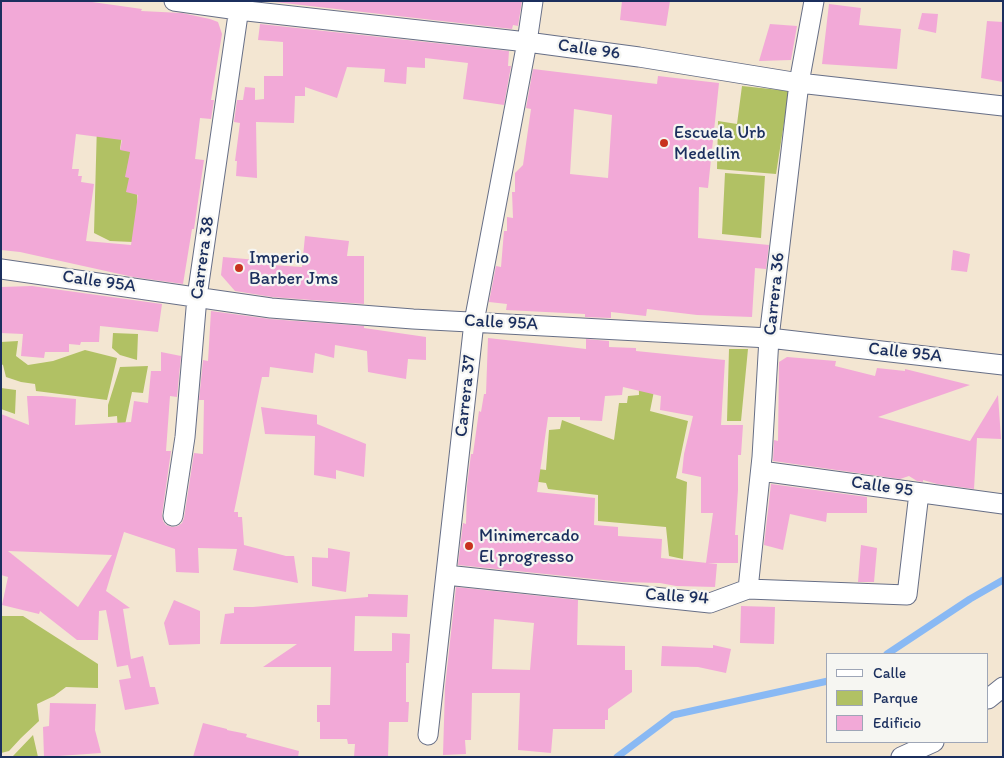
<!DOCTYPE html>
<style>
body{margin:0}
#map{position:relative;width:1004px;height:758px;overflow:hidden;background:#f3e6d2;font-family:Itim,sans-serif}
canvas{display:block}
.frame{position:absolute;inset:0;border:2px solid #1b2f5e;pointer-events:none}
.legend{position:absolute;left:826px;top:653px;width:162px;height:90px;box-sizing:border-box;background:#f6f6f2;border:1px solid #9ea6b7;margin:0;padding:6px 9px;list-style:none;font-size:15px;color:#1b2f5e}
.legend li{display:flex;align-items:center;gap:10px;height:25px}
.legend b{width:25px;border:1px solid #9ea6b7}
</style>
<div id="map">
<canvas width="1004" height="758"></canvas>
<div class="frame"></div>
<ul class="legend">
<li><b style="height:6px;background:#fff"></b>Calle</li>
<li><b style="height:14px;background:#b1c164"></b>Parque</li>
<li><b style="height:14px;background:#f2a9d7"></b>Edificio</li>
</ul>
</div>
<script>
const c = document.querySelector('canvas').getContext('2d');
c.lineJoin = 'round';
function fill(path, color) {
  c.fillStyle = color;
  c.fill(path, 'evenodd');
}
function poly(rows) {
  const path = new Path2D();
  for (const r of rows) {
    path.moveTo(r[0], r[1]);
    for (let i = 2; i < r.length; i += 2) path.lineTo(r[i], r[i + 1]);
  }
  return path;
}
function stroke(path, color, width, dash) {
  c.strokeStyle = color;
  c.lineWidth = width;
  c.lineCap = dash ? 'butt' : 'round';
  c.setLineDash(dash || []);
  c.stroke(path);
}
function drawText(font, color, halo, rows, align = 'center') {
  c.font = font + ' Itim,sans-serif';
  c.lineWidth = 4.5;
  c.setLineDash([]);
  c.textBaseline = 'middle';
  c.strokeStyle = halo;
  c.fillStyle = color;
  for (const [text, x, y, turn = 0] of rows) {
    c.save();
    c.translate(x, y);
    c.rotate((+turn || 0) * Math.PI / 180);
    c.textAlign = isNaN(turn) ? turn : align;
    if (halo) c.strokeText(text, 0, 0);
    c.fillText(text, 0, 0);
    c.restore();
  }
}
const green = poly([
 [742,86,789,91,776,174,717,169,718,121,737,124],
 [97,124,122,135,120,149,135,151,138,213,133,242,110,241,94,233],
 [725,173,765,176,761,238,722,234],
 [113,333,138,334,137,360,120,355,112,348],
 [18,341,16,356,28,365,53,361,85,350,117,358,107,400,36,391,35,384,21,382,6,377,3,365,1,364,1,342],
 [729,349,748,349,741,421,727,421],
 [638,354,661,356,650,411,688,421,676,478,687,482,683,559,669,556,666,527,598,521,598,495,548,489,546,483,504,477,507,465,546,470,549,430,560,429,562,420,614,440,619,403,627,403,628,396,639,395],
 [148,366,143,393,132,392,122,439,118,431,117,416,108,417,108,405,120,367],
 [1,388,16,390,15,414,1,409],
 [1,616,23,616,98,664,98,688,66,687,54,696,37,704,39,721,21,738,9,751,1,753],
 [33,735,38,757,13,757,13,756]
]);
const stream = poly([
 [887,654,970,599,1003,580],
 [617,757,673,715,828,681]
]);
const building = poly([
 [1,1,85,1,142,9,141,11,182,13,210,19,218,22,222,34,211,100,214,100,211,119,200,118,195,159,204,160,194,229,192,229,183,284,133,277,20,252,1,250],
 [76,134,122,140,120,150,130,152,125,177,129,178,126,192,138,195,131,245,86,241,94,184,81,182,82,176,78,176,79,169,72,169],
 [266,1,522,1,518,26,513,25,512,29],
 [622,1,670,1,666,26,620,20],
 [829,4,861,8,859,25,901,29,897,69,822,64],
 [922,13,938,14,936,33,918,29],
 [987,21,1003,22,1003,82,981,78],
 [260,24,509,51,508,66,511,66,504,105,463,99,468,63,425,58,425,68,407,67,406,84,384,82,385,69,347,67,337,98,305,87,305,96,295,96,294,123,256,122,257,178,236,176,237,161,235,161,240,123,234,122,237,100,243,100,245,87,255,88,255,100,264,99,264,76,283,76,283,42,258,40],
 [770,24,797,26,791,60,759,61],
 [533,69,657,84,658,76,719,83,708,188,699,187,698,238,769,245,766,269,755,268,752,317,697,315,647,309,646,316,611,312,611,318,585,317,585,314,506,310,507,304,489,302,496,266,501,267,504,231,507,231,507,217,513,218,512,192,515,192,515,173,523,165,531,109,526,108],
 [574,109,612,115,608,178,570,174],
 [305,236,349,241,347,256,364,256,364,304,272,297,235,291,221,275,223,257,257,260,257,264,302,267],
 [953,250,970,254,967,272,951,270],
 [32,286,162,304,158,332,100,326,99,342,81,342,80,345,69,344,69,352,45,352,44,358,21,356,23,334,1,333,1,287],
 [211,311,270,319,364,326,364,328,426,337,426,360,408,359,406,379,368,372,367,351,335,345,334,358,315,353,313,373,270,367,269,377,262,377,234,512,238,512,238,517,242,517,244,545,286,556,294,556,298,583,233,570,237,549,198,548,199,573,176,572,175,549,124,532,106,591,130,608,123,609,131,659,143,656,150,687,155,687,159,704,125,710,119,680,131,678,128,665,117,667,106,610,99,611,98,640,77,640,40,611,39,614,2,605,8,577,1,575,1,414,29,425,27,396,42,396,76,399,75,425,131,422,134,401,148,403,151,371,161,371,161,352,181,356,177,397,170,396,166,451,171,451,162,515,163,521,166,525,172,527,178,526,182,523,184,518,194,453,203,454,204,400,199,400,203,360,208,361],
 [8,551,112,555,78,607],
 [488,338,586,349,586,339,609,341,609,347,636,348,636,351,725,360,721,425,743,425,741,455,738,455,738,490,735,535,738,535,738,563,706,563,713,513,701,513,701,477,682,473,684,454,693,416,660,410,661,396,623,387,622,395,605,396,602,421,580,420,580,417,548,417,537,492,595,498,594,525,618,527,618,536,662,539,661,558,717,564,715,587,676,586,660,583,623,582,458,565,463,523,466,524,467,486,471,454,473,454,479,411,481,412,484,394,486,394],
 [787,357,836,361,835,366,875,376,877,368,905,371,905,369,970,385,878,417,970,441,998,395,1001,439,977,438,974,489,937,484,923,480,923,482,917,481,909,476,900,479,773,461,774,440,778,441,779,362],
 [261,407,317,415,317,424,366,444,364,477,336,470,336,479,314,475,315,436,265,434],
 [771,484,867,497,867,513,827,513,826,522,790,514,783,550,764,545],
 [861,545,877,548,874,582,858,582],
 [328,548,350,552,346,592,312,586,312,557,328,558],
 [456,587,578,600,577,645,625,646,625,670,632,670,632,692,608,709,608,720,605,720,605,729,553,729,551,753,518,750,520,693,472,693,471,740,465,740,466,754,443,755,445,687],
 [494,619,534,623,530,670,492,669],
 [368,594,408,595,407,617,355,616,354,651,392,651,392,633,410,634,409,663,406,663,406,702,409,702,408,722,389,722,388,757,354,757,355,744,348,744,347,739,320,739,320,722,317,722,317,705,330,705,331,667,263,667,297,644,220,644,225,614,234,613,234,607,253,607,368,597],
 [174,600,200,611,200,644,169,645,164,623],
 [741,606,775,607,774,644,740,643],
 [713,645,731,649,726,673,698,667,661,666,662,646,713,648],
 [50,703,96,704,95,730,101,753,44,757,43,727,49,726],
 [203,723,227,729,227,730,247,734,246,737,299,751,298,757,193,757]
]);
const street = poly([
 [174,1,238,10,527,42,639,57,799,83,1003,106],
 [1,269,271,308,413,319,769,338,1003,365],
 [761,471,1003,504],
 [173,516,185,437,197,297,240,1],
 [446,575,710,603,748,589,907,595,919,493],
 [748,589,762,457,769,338,799,83,814,1],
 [988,699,1003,687],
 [428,735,474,322,527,42,533,1],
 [901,757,934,742]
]);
const markers = [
 [664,143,5,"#c8321e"],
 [239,268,5,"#c8321e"],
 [469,546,5,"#c8321e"]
];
const streetNames = [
 ["Calle 96",589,50,8],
 ["Carrera 38",203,258,-82],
 ["Calle 95A",99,282,8],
 ["Carrera 36",775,294,-84],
 ["Calle 95A",501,323,3],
 ["Calle 95A",905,353,6],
 ["Carrera 37",466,396,-84],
 ["Calle 95",882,487,8],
 ["Calle 94",677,597,4]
];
const poiNames = [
 ["Escuela Urb",674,133],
 ["Medellin",674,154],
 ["Imperio",249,258],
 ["Barber Jms",249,279],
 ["Minimercado",479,536],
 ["El progresso",479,557]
];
fill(green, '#b1c164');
stroke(stream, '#89b9f4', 7);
fill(building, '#f2a9d7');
stroke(street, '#676f87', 21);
stroke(street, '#fff', 19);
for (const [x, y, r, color] of markers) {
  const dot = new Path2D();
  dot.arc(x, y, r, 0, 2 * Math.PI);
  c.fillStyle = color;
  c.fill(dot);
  stroke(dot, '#f6f6f2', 2);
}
drawText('18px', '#1b2f5e', '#f6f6f2', streetNames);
drawText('18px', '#1b2f5e', '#f6f6f2', poiNames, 'left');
</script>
